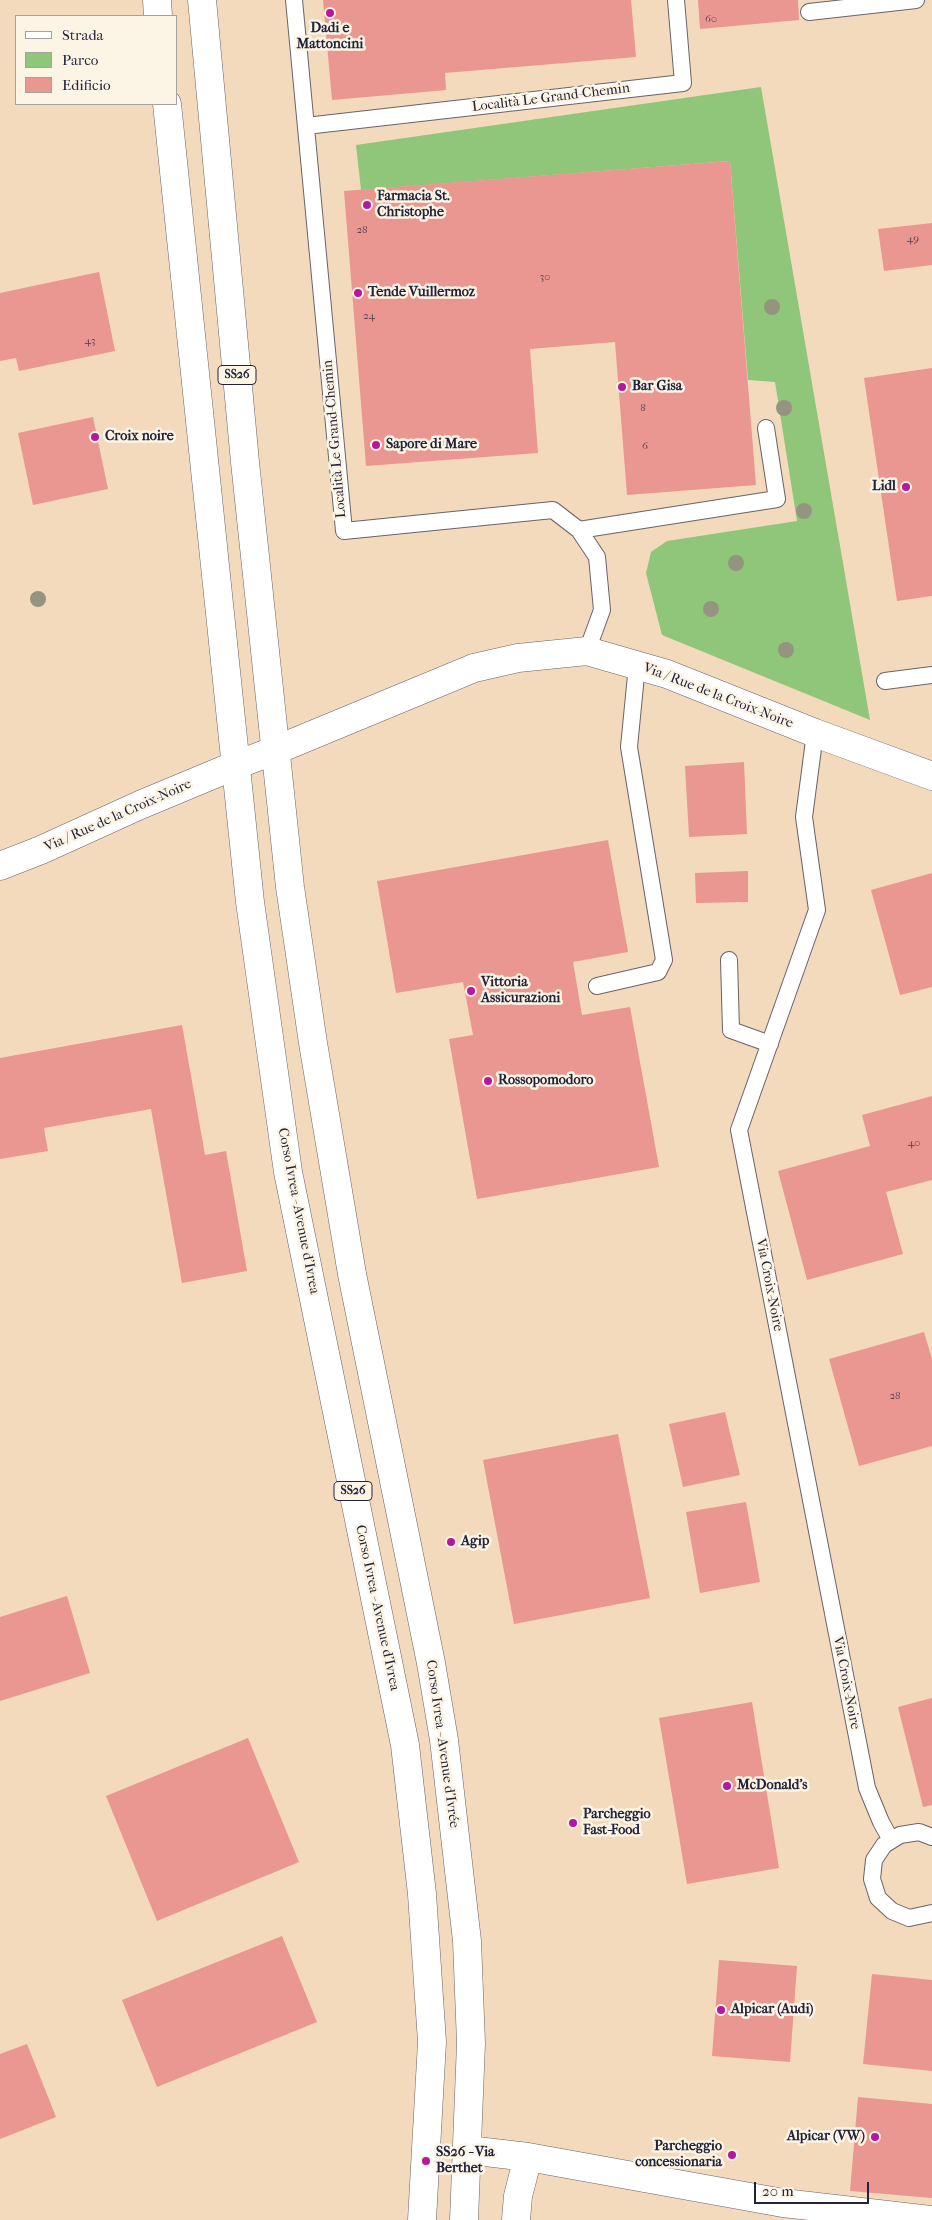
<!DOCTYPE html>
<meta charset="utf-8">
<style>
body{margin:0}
#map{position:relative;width:932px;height:2220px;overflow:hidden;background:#f3dabc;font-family:"IM FELL French Canon",serif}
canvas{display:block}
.legend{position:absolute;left:15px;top:15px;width:162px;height:90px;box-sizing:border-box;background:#fcf5e5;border:1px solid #a5a1a1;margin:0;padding:6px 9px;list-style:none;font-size:15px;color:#22223b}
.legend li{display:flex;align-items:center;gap:10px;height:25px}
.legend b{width:25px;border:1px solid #a5a1a1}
.scale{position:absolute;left:754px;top:2182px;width:115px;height:22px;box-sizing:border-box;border:2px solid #22223b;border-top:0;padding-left:6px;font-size:15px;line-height:18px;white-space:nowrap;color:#22223b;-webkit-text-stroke:4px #fcf5e5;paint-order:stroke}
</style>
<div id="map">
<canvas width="932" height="2220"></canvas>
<ul class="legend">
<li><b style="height:6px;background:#fff"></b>Strada</li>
<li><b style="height:14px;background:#8fc679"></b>Parco</li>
<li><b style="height:14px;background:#ea9691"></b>Edificio</li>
</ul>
<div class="scale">20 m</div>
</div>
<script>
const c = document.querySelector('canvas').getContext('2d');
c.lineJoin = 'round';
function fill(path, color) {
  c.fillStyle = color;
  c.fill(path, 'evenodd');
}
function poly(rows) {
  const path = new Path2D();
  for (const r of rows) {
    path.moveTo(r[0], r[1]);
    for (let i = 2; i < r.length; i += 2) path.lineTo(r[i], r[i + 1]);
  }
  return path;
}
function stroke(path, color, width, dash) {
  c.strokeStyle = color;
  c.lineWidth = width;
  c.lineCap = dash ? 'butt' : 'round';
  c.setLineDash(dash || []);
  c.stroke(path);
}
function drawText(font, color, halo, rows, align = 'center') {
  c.font = font + ' "IM FELL French Canon",serif';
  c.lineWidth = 5;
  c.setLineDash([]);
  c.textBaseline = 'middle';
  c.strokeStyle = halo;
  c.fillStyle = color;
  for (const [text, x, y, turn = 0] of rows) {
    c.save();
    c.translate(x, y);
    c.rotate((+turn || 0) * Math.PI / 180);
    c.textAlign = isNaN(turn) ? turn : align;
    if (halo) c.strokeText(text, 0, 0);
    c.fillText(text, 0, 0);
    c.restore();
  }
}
const green = poly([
 [761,87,870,720,662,635,646,573,651,552,667,541,797,521,775,382,748,380,730,161,361,190,356,145]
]);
const building = poly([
 [323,0,631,0,636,57,445,73,446,90,332,100],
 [698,0,798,0,799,20,700,29],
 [730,161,756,485,627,495,615,342,530,349,538,453,366,466,344,191],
 [932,223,932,265,884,271,878,229],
 [99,272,115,351,19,371,16,358,0,361,0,293],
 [932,368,932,596,897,601,864,378],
 [93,417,108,489,33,505,18,433],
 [744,762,747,834,689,837,685,766],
 [608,840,628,952,573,962,582,1015,630,1007,659,1167,477,1199,449,1039,473,1035,463,982,396,993,377,881],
 [748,871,748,902,696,903,695,873],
 [932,873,932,987,900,995,871,890],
 [182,1025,205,1155,226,1151,247,1271,182,1283,151,1109,44,1128,48,1151,0,1159,0,1058],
 [932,1096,932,1180,886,1192,903,1254,807,1280,778,1171,870,1146,862,1115],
 [924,1332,932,1359,932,1446,859,1466,829,1359],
 [725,1412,740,1475,683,1487,669,1424],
 [618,1434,650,1598,514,1624,483,1460],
 [746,1502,760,1582,700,1593,686,1512],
 [67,1596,90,1673,0,1701,0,1617],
 [932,1698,932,1805,923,1807,898,1707],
 [752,1702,779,1868,687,1884,659,1718],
 [248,1738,299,1862,157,1921,106,1796],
 [282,1936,317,2022,157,2087,122,2000],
 [719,1960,797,1966,790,2062,712,2056],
 [872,1974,932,1980,932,2071,863,2064],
 [27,2044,56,2117,0,2139,0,2054],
 [858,2097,932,2104,932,2198,850,2191]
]);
const lane = poly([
 [294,0,344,531,553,510,579,530,597,557,602,610,587,651],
 [809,12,916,0],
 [306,126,683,83,676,0],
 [579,530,777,499,766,428],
 [885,681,932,675],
 [815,733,804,817,817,910,739,1130,867,1788,881,1822,891,1840],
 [729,960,731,1030,770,1044],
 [597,986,658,972,664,960,629,747,637,665],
 [932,1837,919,1832,900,1835,884,1845,874,1860,872,1879,878,1898,892,1911,909,1918,932,1913]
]);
const street = poly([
 [236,765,276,750],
 [468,2150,528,2157,783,2203,932,2220],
 [516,2220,518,2196,528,2157]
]);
const secondary = poly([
 [276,750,474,668,518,658,587,651,667,674,815,733,932,776],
 [0,866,41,850,140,805,236,765]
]);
const primary = poly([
 [157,0,158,16],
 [202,0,245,462,290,887,313,1043,352,1274,431,1663,444,1740,467,1941,471,2043,464,2220],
 [167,104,250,902,288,1172,405,1745,422,1894,432,2042,422,2220]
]);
const trees = [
 [772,307],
 [784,408],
 [804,511],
 [736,563],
 [38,599],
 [711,609],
 [786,650]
];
const markers = [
 [330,13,5,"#b5179e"],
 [367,205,5,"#b5179e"],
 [358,293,5,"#b5179e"],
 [622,387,5,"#b5179e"],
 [95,437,5,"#b5179e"],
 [376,445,5,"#b5179e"],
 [906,487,5,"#b5179e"],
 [471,991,5,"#b5179e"],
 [488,1081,5,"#b5179e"],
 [451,1542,5,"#b5179e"],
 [727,1786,5,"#b5179e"],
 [573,1823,5,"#b5179e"],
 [721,2010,5,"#b5179e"],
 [875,2137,5,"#b5179e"],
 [732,2155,5,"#b5179e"],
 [426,2161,5,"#b5179e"]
];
const numberNames = [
 ["60",711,19],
 ["28",362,230],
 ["49",913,239],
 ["30",545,277],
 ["24",369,316],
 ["43",90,341],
 ["8",643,408],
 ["6",645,446],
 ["40",914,1143],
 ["28",895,1396]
];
const shields = [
 [237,375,38],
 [353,1491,38]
];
const shieldNames = [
 ["SS26",237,375],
 ["SS26",353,1491]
];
const poiNames = [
 ["Dadi e",330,29,"center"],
 ["Mattoncini",330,45,"center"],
 ["Farmacia St.",377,197],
 ["Christophe",377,213],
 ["Tende Vuillermoz",368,293],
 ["Bar Gisa",632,387],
 ["Croix noire",105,437],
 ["Sapore di Mare",386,445],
 ["Lidl",896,487,"right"],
 ["Vittoria",481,983],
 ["Assicurazioni",481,999],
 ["Rossopomodoro",498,1081],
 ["Agip",461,1542],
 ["McDonald's",737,1786],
 ["Parcheggio",583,1815],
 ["Fast-Food",583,1831],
 ["Alpicar (Audi)",731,2010],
 ["Alpicar (VW)",865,2137,"right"],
 ["Parcheggio",722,2147,"right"],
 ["concessionaria",722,2163,"right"],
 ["SS26 - Via",436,2153],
 ["Berthet",436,2169]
];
const streetNames = [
 ["Località Le Grand-Chemin",551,98,-7],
 ["Località Le Grand-Chemin",335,439,-95],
 ["Via / Rue de la Croix-Noire",718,696,21],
 ["Via / Rue de la Croix-Noire",118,816,-24],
 ["Corso Ivrea - Avenue d'Ivrea",298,1211,79],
 ["Via Croix-Noire",769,1285,79],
 ["Corso Ivrea - Avenue d'Ivrea",377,1608,78],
 ["Via Croix-Noire",846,1683,79],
 ["Corso Ivrea - Avenue d'Ivrée",442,1744,82]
];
fill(green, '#8fc679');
fill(building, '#ea9691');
stroke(lane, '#6b6268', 18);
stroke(street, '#6b6268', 29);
stroke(secondary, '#6b6268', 29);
stroke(primary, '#6b6268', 29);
stroke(lane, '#fff', 16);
stroke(street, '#fff', 28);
stroke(secondary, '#fff', 28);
stroke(primary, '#fff', 28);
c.fillStyle = '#959481';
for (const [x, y] of trees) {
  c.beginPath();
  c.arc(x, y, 8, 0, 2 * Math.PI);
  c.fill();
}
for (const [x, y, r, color] of markers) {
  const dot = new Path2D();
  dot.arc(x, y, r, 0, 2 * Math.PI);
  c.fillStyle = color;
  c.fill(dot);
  stroke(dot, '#fcf5e5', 2);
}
drawText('11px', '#543f50', null, numberNames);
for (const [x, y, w] of shields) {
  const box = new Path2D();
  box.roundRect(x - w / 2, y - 9.5, w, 19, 4);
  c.fillStyle = '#fcf5e5';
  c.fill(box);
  stroke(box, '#22223b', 1);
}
drawText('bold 12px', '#22223b', null, shieldNames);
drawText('bold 14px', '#22223b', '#fcf5e5', poiNames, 'left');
drawText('14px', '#22223b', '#fcf5e5', streetNames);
</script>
